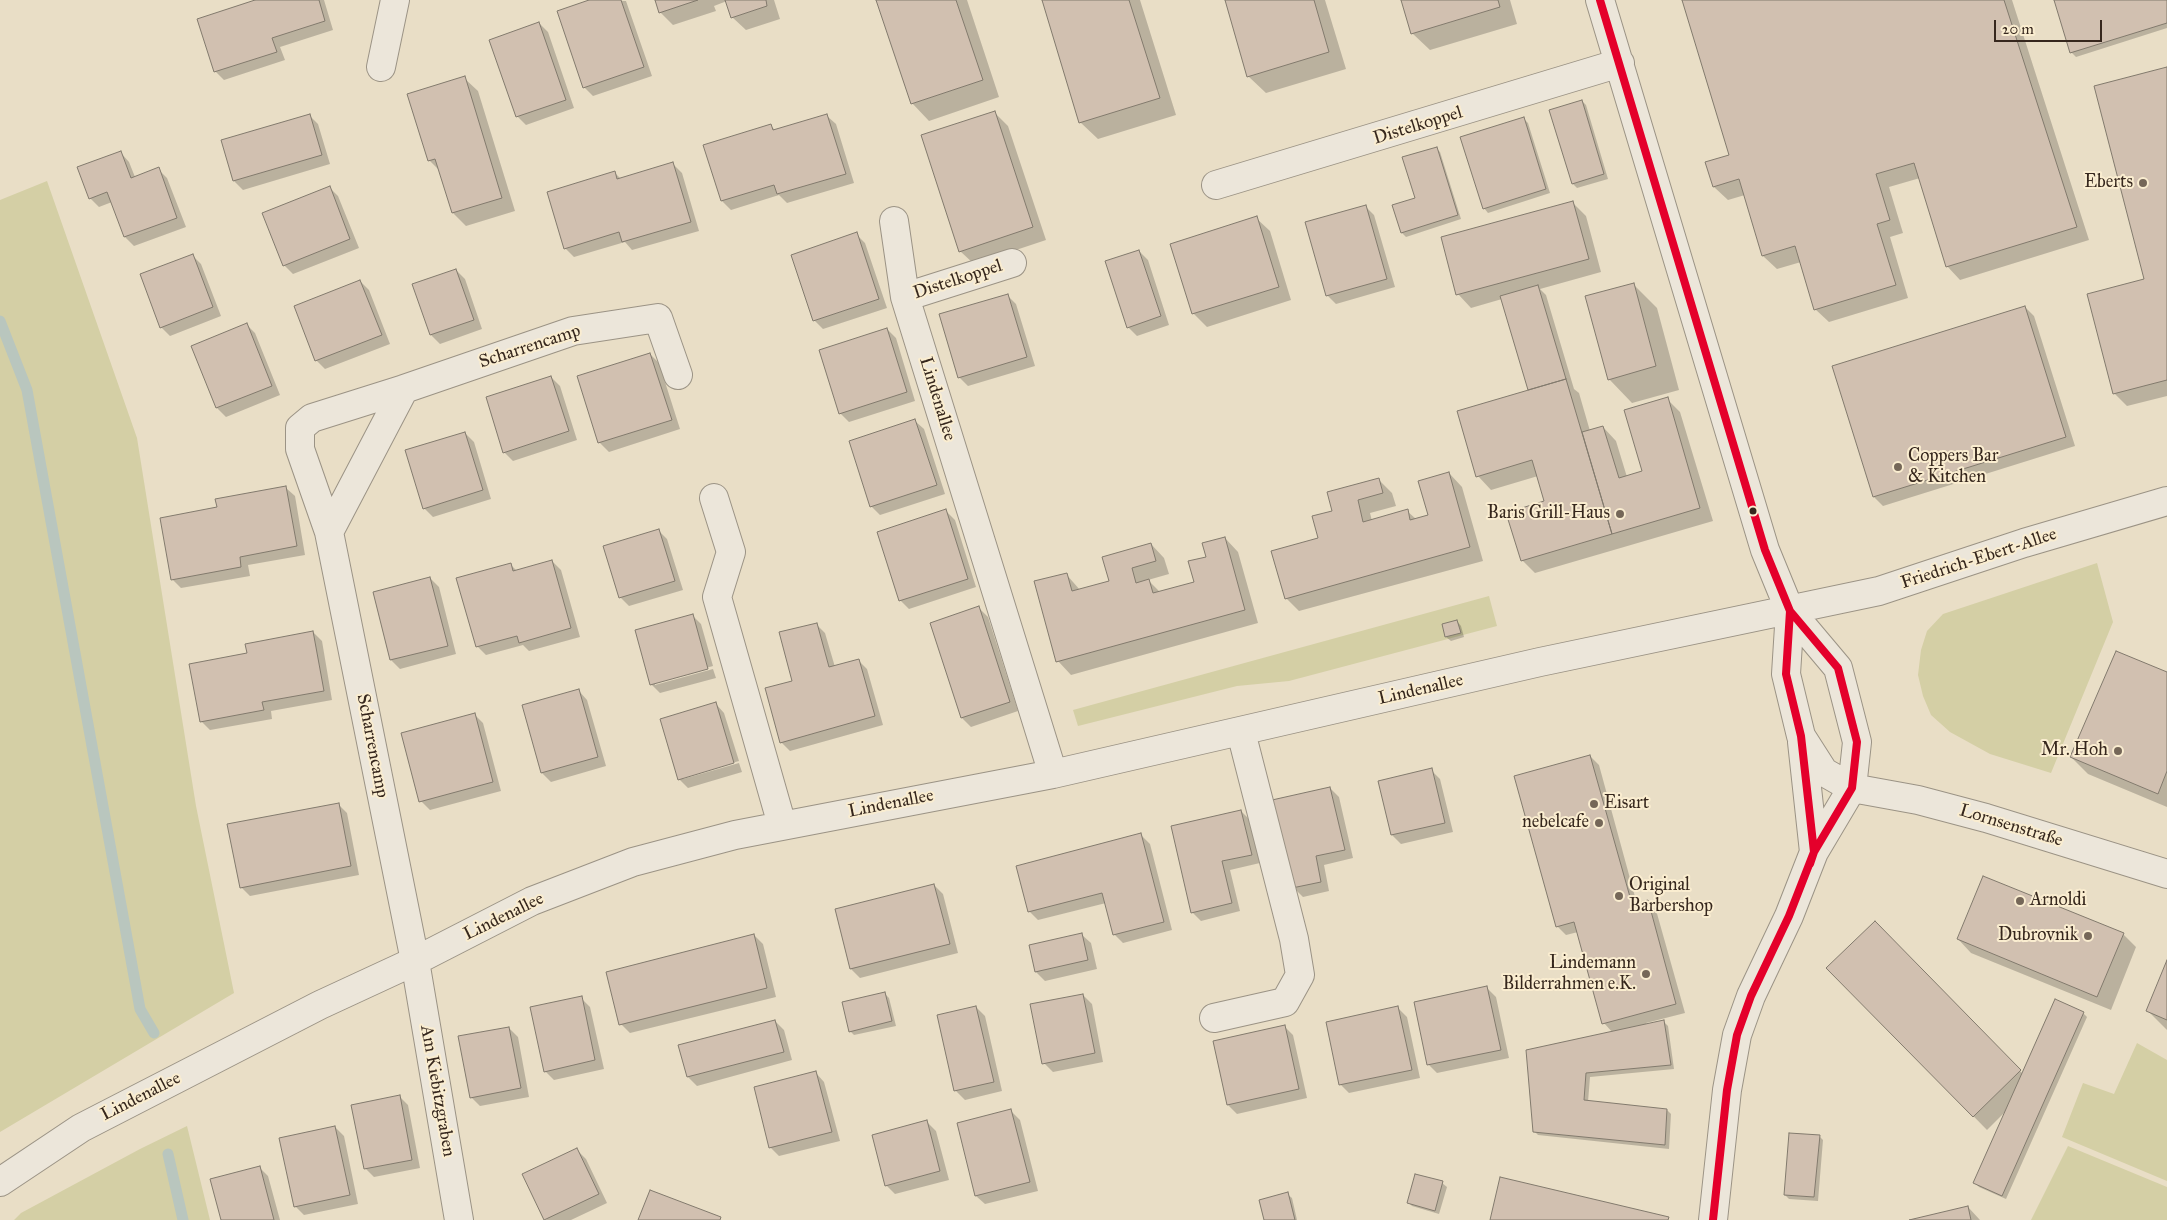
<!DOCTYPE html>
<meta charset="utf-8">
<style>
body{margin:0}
#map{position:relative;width:2167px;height:1220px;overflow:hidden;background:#e9dec6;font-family:"IM FELL Great Primer",serif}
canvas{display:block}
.scale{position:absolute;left:1994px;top:20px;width:108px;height:22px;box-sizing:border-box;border:2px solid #36271d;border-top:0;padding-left:6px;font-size:15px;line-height:18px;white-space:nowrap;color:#36271d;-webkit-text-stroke:4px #faedd0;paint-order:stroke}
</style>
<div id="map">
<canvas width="2167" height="1220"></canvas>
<div class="scale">20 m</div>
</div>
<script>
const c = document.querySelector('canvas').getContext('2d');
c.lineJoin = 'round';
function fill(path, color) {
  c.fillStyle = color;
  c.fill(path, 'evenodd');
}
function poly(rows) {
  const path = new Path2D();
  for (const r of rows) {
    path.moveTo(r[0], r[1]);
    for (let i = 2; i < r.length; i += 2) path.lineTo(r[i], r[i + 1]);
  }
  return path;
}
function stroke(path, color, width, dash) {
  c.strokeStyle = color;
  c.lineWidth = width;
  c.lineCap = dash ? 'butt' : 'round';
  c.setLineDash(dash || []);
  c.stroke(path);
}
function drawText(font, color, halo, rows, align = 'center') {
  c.font = font + ' "IM FELL Great Primer",serif';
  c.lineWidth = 4;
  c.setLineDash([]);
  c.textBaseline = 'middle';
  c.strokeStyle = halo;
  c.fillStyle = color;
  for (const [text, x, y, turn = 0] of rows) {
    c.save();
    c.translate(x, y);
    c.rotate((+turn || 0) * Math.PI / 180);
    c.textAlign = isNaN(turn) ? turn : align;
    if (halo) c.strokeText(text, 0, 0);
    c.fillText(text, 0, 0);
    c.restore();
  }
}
const green = poly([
 [47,181,137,438,196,806,234,993,0,1132,0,200],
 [2097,563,2113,622,2051,773,1990,754,1950,732,1931,715,1923,696,1918,675,1921,650,1927,631,1943,614],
 [1489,596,1497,626,1289,681,1237,686,1078,726,1073,710],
 [2137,1043,2167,1060,2167,1181,2062,1137,2083,1083,2114,1094],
 [187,1126,210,1220,14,1220,21,1213,140,1149],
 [2068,1146,2167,1187,2167,1220,2031,1220]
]);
const shadow = poly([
 [259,0,324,0,333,30,280,47,285,60,224,80,215,71],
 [593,0,626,1,652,76,593,96,584,87],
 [656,0,774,0,780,19,746,30,732,17,727,1,714,6,716,11,673,25,660,12],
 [877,0,967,0,999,97,929,121,912,103],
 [1043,0,1140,0,1176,115,1098,139,1080,122],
 [1226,0,1325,0,1346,69,1266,93,1248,76],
 [1403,0,1510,0,1517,24,1430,50,1412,33],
 [1683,0,2012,0,2089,240,1960,280,1947,266,1920,178,1889,187,1903,233,1890,237,1908,298,1829,322,1815,309,1801,262,1777,269,1763,256,1745,195,1728,200,1714,187,1707,163,1731,156],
 [2055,0,2167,0,2167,28,2076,57,2072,53],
 [539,23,548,32,574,108,526,125,517,116],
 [2167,68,2167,396,2127,406,2114,393,2145,280],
 [464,78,478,91,515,211,466,226,453,213,441,172,429,160],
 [1582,101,1586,105,1608,179,1577,188,1573,184,1551,111],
 [994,112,1008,126,1046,240,974,264,960,251],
 [309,115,318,124,330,164,243,190,234,181],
 [827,116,836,124,854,183,787,203,779,195,731,210,722,201,771,126,776,131],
 [1523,118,1528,123,1550,193,1488,213,1484,208],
 [1436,148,1440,152,1461,219,1406,237,1402,233,1394,206,1417,199],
 [121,153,129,162,135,177,158,169,167,178,186,227,134,246,125,237,112,202,99,207,90,198],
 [673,164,682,173,699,231,632,250,625,242,574,257,565,248,615,173,621,179],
 [329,187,338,196,359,248,293,274,284,265],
 [1572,202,1586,216,1601,272,1540,289,1546,295,1574,389,1579,393,1590,431,1603,427,1616,441,1627,477,1643,472,1667,399,1680,412,1713,521,1535,573,1522,560,1546,502,1538,476,1491,490,1478,476,1529,391,1502,299,1471,308,1458,294],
 [1365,206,1374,215,1395,287,1336,304,1327,295],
 [1256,218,1270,231,1291,300,1207,327,1193,313],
 [856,234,865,243,887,308,823,329,814,320],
 [1139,251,1148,260,1169,325,1137,336,1128,327],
 [192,255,201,264,221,316,170,336,161,327],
 [456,270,465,279,482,329,440,344,431,335,414,285],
 [360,281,369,290,390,344,325,369,316,360],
 [1633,284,1657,308,1679,390,1632,403,1609,379],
 [1007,295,1016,304,1035,366,968,386,959,377],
 [2025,307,2034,316,2075,446,1883,506,1874,497,1834,367],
 [246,324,255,333,280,395,226,417,217,408,192,346],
 [887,329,896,338,915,401,849,422,840,413],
 [650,354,659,363,680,429,609,452,600,443,579,376],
 [551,377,560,386,577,440,513,461,504,452],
 [915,421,924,429,945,494,880,515,871,506],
 [465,433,474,442,491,499,433,517,424,508],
 [1449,473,1462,487,1483,561,1299,611,1286,598,1333,512,1378,479,1392,493,1396,506,1370,513,1372,521,1407,511,1416,519,1430,516],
 [286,488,295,496,305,555,248,565,250,576,181,588,172,579,219,508],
 [946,511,955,520,976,587,909,609,900,600],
 [658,530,667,539,683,590,629,606,621,598],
 [1225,538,1238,552,1258,623,1071,675,1058,661,1066,574,1080,590,1110,582,1151,544,1164,558,1169,574,1148,580,1160,592,1195,583,1207,558],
 [552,561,561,570,580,637,529,651,523,645,486,655,477,646,510,564,517,571],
 [430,578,439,587,456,654,400,669,391,660,375,593],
 [979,608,988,617,1018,711,971,727,962,718,931,624],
 [692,615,701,624,713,666,655,682,655,685,713,669,716,678,660,693,651,684],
 [1457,621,1461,626,1464,637,1451,641,1446,637],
 [816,624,825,633,835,667,858,660,867,669,883,725,790,751,781,742,794,682],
 [313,632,322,641,332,700,271,711,272,719,210,730,201,721,248,654],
 [2167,674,2167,807,2088,774,2071,757],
 [579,691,587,700,606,766,551,782,542,773],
 [716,704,724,713,739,761,683,777,683,779,739,763,742,772,688,788,679,779],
 [474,714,483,723,501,791,430,810,421,801],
 [1590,756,1599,765,1637,904,1647,901,1656,910,1685,1013,1646,1023,1647,1025,1664,1022,1668,1026,1674,1069,1590,1077,1588,1102,1667,1110,1671,1114,1669,1149,1538,1135,1534,1131,1613,1033,1604,1023,1578,932,1566,935,1557,926],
 [1431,770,1440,779,1453,832,1401,844,1392,835],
 [1330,788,1339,797,1353,858,1324,865,1329,891,1303,897,1294,888],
 [338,804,347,813,359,875,250,896,241,887],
 [1241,811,1250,820,1260,863,1230,870,1240,911,1201,921,1192,912],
 [1141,835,1150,844,1172,930,1123,943,1114,934,1106,903,1038,920,1029,911],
 [934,885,943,894,958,953,860,978,851,969],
 [1875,923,2023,1074,2083,1013,2087,1017,2006,1199,1979,1187,1975,1183,2007,1110,1987,1130,1828,968],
 [2123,934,2136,947,2111,1010,1971,953,1958,939],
 [754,935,763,944,776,997,630,1033,621,1024],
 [1082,935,1091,943,1097,969,1045,981,1036,972,1031,946],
 [2167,964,2167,1030,2147,1010],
 [1487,988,1496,997,1509,1058,1437,1073,1428,1064],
 [885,994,889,998,896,1026,854,1035,850,1031],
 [1083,995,1092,1004,1103,1062,1053,1072,1044,1063],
 [581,998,590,1007,604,1069,554,1080,545,1071],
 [976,1007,985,1016,1002,1091,965,1100,956,1091],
 [1398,1008,1407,1017,1420,1078,1349,1093,1340,1084],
 [775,1021,784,1030,792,1060,697,1086,688,1077],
 [1284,1026,1293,1035,1307,1098,1237,1114,1228,1105],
 [509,1028,518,1037,529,1097,480,1106,471,1097],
 [816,1073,824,1082,840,1141,779,1156,770,1147],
 [399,1096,408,1105,420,1168,374,1177,365,1168],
 [1011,1111,1020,1120,1038,1191,985,1204,976,1196],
 [927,1122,936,1131,949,1180,895,1194,886,1185],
 [335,1127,344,1136,358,1204,304,1215,295,1206],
 [1819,1136,1823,1140,1818,1201,1789,1199,1785,1195],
 [577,1150,586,1159,607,1203,571,1220,546,1220],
 [259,1167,268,1176,280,1220,222,1220],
 [1442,1183,1447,1187,1439,1214,1412,1206,1408,1202],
 [1287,1194,1292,1198,1297,1220,1265,1220],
 [1968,1207,1980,1220,1914,1220]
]);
const stream = poly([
 [0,321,27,390,140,1009,154,1033],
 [168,1154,183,1220]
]);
const building = poly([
 [255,0,319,0,325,21,272,38,277,52,214,72,197,19,255,0],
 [589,0,621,0,644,67,583,88,557,11,589,0],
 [655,0,698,0,659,13,655,0],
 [725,0,766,0,767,6,731,18,725,0],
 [876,0,956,0,983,80,911,104,876,0],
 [1042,0,1129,0,1160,98,1079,123,1042,0],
 [1225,0,1314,0,1329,52,1247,77,1225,0],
 [1401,0,1498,0,1500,7,1411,34,1401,0],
 [1682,0,2004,0,2077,227,1946,267,1914,163,1876,174,1890,220,1877,224,1896,285,1814,310,1795,246,1762,256,1739,179,1713,187,1705,162,1729,155,1682,0],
 [2054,0,2167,0,2167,23,2070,53,2054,0],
 [539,22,566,100,516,117,489,40,539,22],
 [2167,67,2167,380,2113,394,2087,294,2144,279,2094,86,2167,67],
 [465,76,502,198,452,213,435,159,428,161,407,94,465,76],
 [1582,100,1604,174,1572,184,1549,110,1582,100],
 [995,111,1033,227,959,252,921,135,995,111],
 [310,114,322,155,233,181,221,140,310,114],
 [827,114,846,174,777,194,774,185,721,201,703,145,771,124,773,130,827,114],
 [1524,117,1546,189,1483,209,1460,137,1524,117],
 [1437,147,1458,215,1401,233,1392,205,1415,198,1402,157,1437,147],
 [121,151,131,178,159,167,177,218,124,237,107,192,89,199,77,167,121,151],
 [673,162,691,222,622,242,619,232,564,249,547,192,615,171,617,179,673,162],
 [330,186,350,239,283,266,262,213,330,186],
 [1573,201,1589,259,1456,295,1441,237,1573,201],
 [1366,205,1387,279,1326,296,1305,222,1366,205],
 [1257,216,1279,287,1192,314,1170,244,1257,216],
 [857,232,879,299,813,321,791,255,857,232],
 [1139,250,1161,316,1127,328,1105,261,1139,250],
 [193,254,213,307,160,328,140,274,193,254],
 [456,269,474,320,430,335,412,284,456,269],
 [360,280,382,335,315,361,294,306,360,280],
 [1634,283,1656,366,1608,380,1585,296,1634,283],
 [1538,285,1566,379,1528,390,1500,296,1538,285],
 [1008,294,1027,357,958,378,939,314,1008,294],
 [2025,306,2066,437,1873,497,1832,366,2025,306],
 [247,323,272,386,216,408,191,346,247,323],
 [887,328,907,392,839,414,819,350,887,328],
 [650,353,672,420,598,443,577,376,650,353],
 [551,376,569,431,503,453,486,397,551,376],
 [1566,379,1612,534,1521,561,1506,513,1544,501,1532,460,1476,477,1457,411,1566,379],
 [1668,397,1700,508,1612,534,1582,432,1603,426,1619,478,1642,471,1624,410,1668,397],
 [915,419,937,485,870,507,849,441,915,419],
 [465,432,483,490,423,509,405,450,465,432],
 [1449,472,1470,547,1285,599,1271,551,1318,538,1312,516,1332,511,1327,492,1379,478,1383,493,1358,500,1363,522,1408,509,1410,520,1428,515,1418,481,1449,472],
 [286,486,297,546,240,557,241,567,171,580,160,518,217,507,215,499,286,486],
 [946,509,968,579,899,601,877,532,946,509],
 [659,529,675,581,619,598,603,546,659,529],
 [1225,537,1245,610,1056,662,1034,581,1067,573,1072,591,1109,581,1102,557,1151,543,1156,561,1132,568,1136,583,1149,579,1153,593,1194,582,1188,561,1206,557,1202,543,1225,537],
 [552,560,571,628,519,643,517,636,476,647,456,578,511,563,513,571,552,560],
 [430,577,448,646,390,660,373,592,430,577],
 [979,606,1010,702,961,718,930,623,979,606],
 [693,614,708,669,650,685,635,630,693,614],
 [1457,620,1461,633,1445,637,1442,624,1457,620],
 [817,623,829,667,859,659,875,716,780,743,765,688,792,681,779,632,817,623],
 [313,631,324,691,262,702,264,710,200,722,189,664,247,653,245,644,313,631],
 [2116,651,2167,672,2167,771,2158,794,2070,757,2116,651],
 [579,689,598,757,541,773,522,705,579,689],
 [716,702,734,763,678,780,660,719,716,702],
 [475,713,493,782,419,802,401,733,475,713],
 [1590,755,1632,904,1648,900,1676,1004,1602,1024,1574,922,1556,927,1514,776,1590,755],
 [1432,768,1445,823,1391,835,1378,781,1432,768],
 [1330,787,1345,850,1316,856,1321,882,1292,888,1272,800,1330,787],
 [339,803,351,866,240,888,227,824,339,803],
 [1241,810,1252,855,1222,861,1232,903,1191,913,1171,826,1241,810],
 [1141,833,1164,922,1113,935,1102,893,1028,912,1016,866,1141,833],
 [1983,876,2124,933,2097,997,1957,939,1983,876],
 [934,884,950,944,850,969,835,909,934,884],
 [1875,921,2021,1070,1973,1117,1826,968,1875,921],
 [1082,933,1088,960,1035,972,1029,945,1082,933],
 [754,934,767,988,619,1025,606,972,754,934],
 [2167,960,2167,1020,2146,1011,2167,960],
 [1487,986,1501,1050,1427,1065,1414,1002,1487,986],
 [885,992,892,1021,849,1032,842,1002,885,992],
 [1083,994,1095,1053,1042,1064,1030,1004,1083,994],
 [582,996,595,1060,544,1072,530,1007,582,996],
 [2055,999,2084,1012,2002,1196,1973,1183,2055,999],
 [976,1006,994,1082,954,1091,937,1015,976,1006],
 [1398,1006,1412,1070,1339,1085,1326,1022,1398,1006],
 [775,1020,784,1052,687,1077,678,1045,775,1020],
 [1664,1020,1671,1065,1586,1073,1584,1100,1667,1109,1665,1145,1533,1132,1526,1050,1664,1020],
 [1285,1025,1299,1089,1227,1105,1213,1041,1285,1025],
 [509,1027,521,1088,470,1098,458,1036,509,1027],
 [816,1071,832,1132,769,1148,754,1087,816,1071],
 [400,1095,412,1160,364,1169,351,1105,400,1095],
 [1011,1109,1030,1182,975,1196,957,1123,1011,1109],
 [927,1120,940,1171,885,1186,872,1135,927,1120],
 [335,1126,350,1195,294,1207,279,1138,335,1126],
 [1789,1133,1820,1135,1814,1197,1784,1195,1789,1133],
 [577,1148,599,1194,544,1220,522,1174,577,1148],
 [260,1166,274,1220,221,1220,210,1179,260,1166],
 [1415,1174,1443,1181,1435,1211,1407,1203,1415,1174],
 [1500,1177,1669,1217,1668,1220,1490,1220,1500,1177],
 [650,1190,721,1217,720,1220,638,1220,650,1190],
 [1288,1192,1295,1220,1264,1220,1259,1200,1288,1192],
 [1968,1206,1971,1220,1909,1220,1968,1206]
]);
const minor = poly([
 [1600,0,1765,550,1790,611,1838,668,1857,742,1852,788,1814,852,1789,916,1751,996,1737,1035,1727,1090,1713,1220],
 [381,67,395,0],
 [1216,185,1620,63],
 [894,221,905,297,1053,774],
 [905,297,1012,263],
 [714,498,731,552,717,597,782,825],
 [329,532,300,449,300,428,312,418,404,389],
 [1790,611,1786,674,1801,736,1824,772,1852,788,1918,800,1986,818,2167,874],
 [1802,742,1814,852],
 [1214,1018,1285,1002,1300,975,1294,939,1241,732],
 [0,1182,81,1128,320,1005,415,961,532,901,633,862,735,835,1053,774,1540,662,1879,591,2024,543,2167,501],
 [459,1220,415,961,329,532,404,389,573,331,658,318,678,375]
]);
const bus1 = poly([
 [1600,0,1765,550,1790,611,1838,668,1857,742,1852,788,1814,852,1789,916,1751,996,1737,1035,1727,1090,1713,1220],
 [1781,589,1790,611,1786,674,1801,736,1814,852,1810,864]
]);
const markers = [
 [2143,183,5,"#756758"],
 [1898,467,5,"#756758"],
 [1753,511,4.5,"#36271d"],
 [1620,514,5,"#756758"],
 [2118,751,5,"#756758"],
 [1594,804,5,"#756758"],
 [1599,823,5,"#756758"],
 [1619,896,5,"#756758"],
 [2020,901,5,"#756758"],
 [2088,936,5,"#756758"],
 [1646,974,5,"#756758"]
];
const streetNames = [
 ["Distelkoppel",1418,126,-17],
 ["Distelkoppel",958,280,-18],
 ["Scharrencamp",530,347,-18],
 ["Lindenallee",937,399,73],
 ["Friedrich-Ebert-Allee",1979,559,-18],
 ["Lindenallee",1421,690,-13],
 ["Scharrencamp",372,746,79],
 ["Lindenallee",891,804,-11],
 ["Lornsenstraße",2011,826,17],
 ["Lindenallee",504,917,-26],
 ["Am Kiebitzgraben",437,1091,80],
 ["Lindenallee",141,1097,-27]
];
const poiNames = [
 ["Eberts",2133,183],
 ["Coppers Bar",1908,457,"left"],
 ["& Kitchen",1908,478,"left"],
 ["Baris Grill-Haus",1610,514],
 ["Mr. Hoh",2108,751],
 ["Eisart",1604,804,"left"],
 ["nebelcafe",1589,823],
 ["Original",1629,886,"left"],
 ["Barbershop",1629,907,"left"],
 ["Arnoldi",2030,901,"left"],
 ["Dubrovnik",2078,936],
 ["Lindemann",1636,964],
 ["Bilderrahmen e.K.",1636,985]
];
fill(green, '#d4cfa5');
fill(shadow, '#0003');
stroke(stream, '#b9c6be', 11);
fill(building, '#d1c0b0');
stroke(building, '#827a6d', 1);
stroke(minor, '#9b9385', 30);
stroke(minor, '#ece6da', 28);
stroke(bus1, '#e4002b', 8);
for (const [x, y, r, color] of markers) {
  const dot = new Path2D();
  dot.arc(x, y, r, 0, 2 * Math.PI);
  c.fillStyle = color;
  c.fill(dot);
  stroke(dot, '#faedd0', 2);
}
drawText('18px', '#36271d', '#faedd0', streetNames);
drawText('18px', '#36271d', '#faedd0', poiNames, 'right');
</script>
